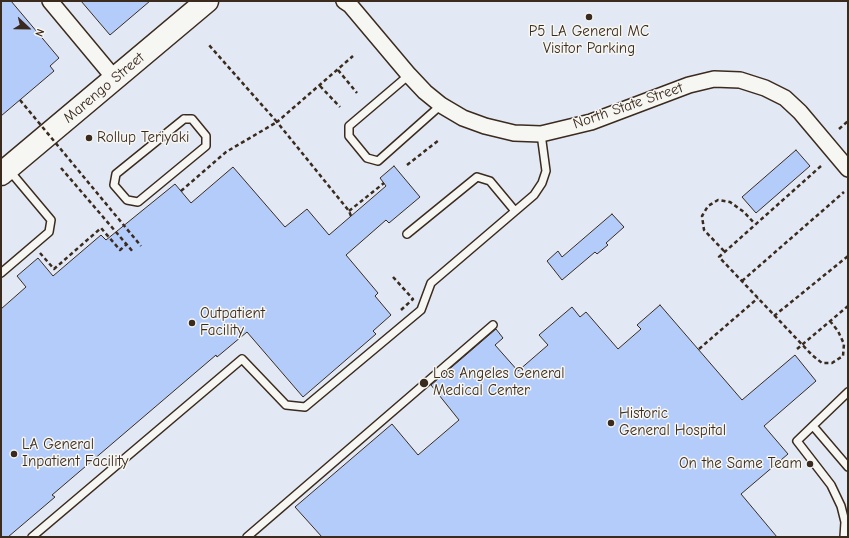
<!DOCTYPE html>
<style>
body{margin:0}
#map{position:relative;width:849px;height:538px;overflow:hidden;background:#e2e9f4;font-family:"Comic Neue",sans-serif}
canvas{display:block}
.frame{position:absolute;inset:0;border:2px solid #3b2a1e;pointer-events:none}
.north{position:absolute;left:8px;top:8px;width:40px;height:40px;-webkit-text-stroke:3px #f6f6f2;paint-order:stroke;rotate:112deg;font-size:11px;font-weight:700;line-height:16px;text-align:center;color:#3b2a1e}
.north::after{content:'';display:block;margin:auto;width:14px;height:18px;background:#3b2a1e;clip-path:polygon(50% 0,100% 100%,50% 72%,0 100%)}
</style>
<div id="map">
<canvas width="849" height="538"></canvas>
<div class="frame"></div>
<div class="north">N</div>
</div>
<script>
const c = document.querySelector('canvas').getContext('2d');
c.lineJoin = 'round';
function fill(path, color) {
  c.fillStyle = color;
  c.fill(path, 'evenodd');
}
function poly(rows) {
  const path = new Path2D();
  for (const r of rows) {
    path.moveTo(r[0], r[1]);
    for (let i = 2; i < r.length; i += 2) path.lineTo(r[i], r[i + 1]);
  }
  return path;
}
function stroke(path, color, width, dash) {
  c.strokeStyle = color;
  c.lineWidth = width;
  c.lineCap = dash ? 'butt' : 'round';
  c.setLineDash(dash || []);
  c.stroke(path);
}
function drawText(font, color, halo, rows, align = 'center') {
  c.font = font + ' "Comic Neue",sans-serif';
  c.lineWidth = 3;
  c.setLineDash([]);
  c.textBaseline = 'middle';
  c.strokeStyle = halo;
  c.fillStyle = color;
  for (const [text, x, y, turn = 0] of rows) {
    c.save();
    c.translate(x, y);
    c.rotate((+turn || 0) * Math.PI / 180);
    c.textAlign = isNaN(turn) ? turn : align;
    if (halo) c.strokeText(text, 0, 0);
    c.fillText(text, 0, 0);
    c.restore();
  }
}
const building = poly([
 [1,1,11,1,59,58,50,66,54,71,1,116,1,1],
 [81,1,150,1,110,35,81,1],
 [796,150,810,166,756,213,742,197,796,150],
 [394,166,420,197,389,223,386,220,346,255,378,293,375,296,391,315,373,331,376,334,303,397,247,332,217,357,216,355,52,495,55,497,8,537,1,537,1,309,26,287,17,276,38,258,53,276,101,235,106,240,175,184,191,203,233,167,285,227,307,209,329,235,386,186,380,178,394,166],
 [612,214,624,227,606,243,608,245,597,254,595,252,562,280,547,261,558,251,562,257,612,214],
 [660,305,742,400,795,355,816,381,764,426,788,454,741,494,777,537,322,537,295,507,392,424,418,455,459,420,431,385,496,329,503,338,495,345,518,371,548,345,539,335,572,307,580,317,586,312,618,349,641,329,637,325,660,305]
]);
const path = poly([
 [338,70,357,93],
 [320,86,340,107],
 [839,129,848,121],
 [407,165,439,140],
 [821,166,719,257,812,355,822,363,832,363,843,356,844,344,838,331,830,321],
 [61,168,134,253],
 [181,191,226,152,277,122,209,45],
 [349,211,384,183],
 [351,216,349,211,277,122,353,56],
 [724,251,704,230,702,216,708,206,718,200,730,202,744,212,755,224],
 [40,253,54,269,101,228,120,250,127,244],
 [393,277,413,299,401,310],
 [742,281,844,192],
 [774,316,848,256],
 [699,349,758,298],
 [797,349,848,306]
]);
const lane = poly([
 [409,75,349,126,349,136,367,158,378,161,441,105],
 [184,119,192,119,206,136,206,146,138,202,127,200,114,185,116,174,184,119],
 [407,234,477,177,490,181,515,211],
 [1,273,49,232,51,220,9,170],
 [813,426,848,467],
 [32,537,242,359,286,405,305,407,421,310,431,283,534,195,542,183,546,171,541,134],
 [247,537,493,325],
 [844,537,845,522,841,506,831,485,797,441,848,392]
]);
const street = poly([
 [50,1,115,79],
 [344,1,350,5,409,75,425,92,441,105,463,118,485,126,514,133,541,134,591,122,689,85,714,79,740,80,765,88,785,98,800,112,848,169]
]);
const primary = poly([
 [1,174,207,1]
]);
const pathBridge = poly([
 [20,100,141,246]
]);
const markers = [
 [589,17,4,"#3b2a1e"],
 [89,138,4,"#3b2a1e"],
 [192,323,4,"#3b2a1e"],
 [424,383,5,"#3b2a1e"],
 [611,423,4,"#3b2a1e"],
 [14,454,4,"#3b2a1e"],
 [810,464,4,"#3b2a1e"]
];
const poiNames = [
 ["P5 LA General MC",589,32,"center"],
 ["Visitor Parking",589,49,"center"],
 ["Rollup Teriyaki",97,138],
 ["Outpatient",200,314],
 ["Facility",200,331],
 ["Los Angeles General",433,374],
 ["Medical Center",433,391],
 ["Historic",619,414],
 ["General Hospital",619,431],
 ["LA General",22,445],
 ["Inpatient Facility",22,462],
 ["On the Same Team",802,464,"right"]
];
const streetNames = [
 ["Marengo Street",104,88,-40],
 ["North State Street",628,106,-19]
];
fill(building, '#b4ccfa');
stroke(building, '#3b2a1e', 1);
stroke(lane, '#3b2a1e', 10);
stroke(street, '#3b2a1e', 18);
stroke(primary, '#3b2a1e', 25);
stroke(path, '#3b2a1e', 2.5, [4, 3]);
stroke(lane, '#f6f6f2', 7);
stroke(street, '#f6f6f2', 15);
stroke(primary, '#f6f6f2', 22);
stroke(pathBridge, '#3b2a1e', 2.5, [4, 3]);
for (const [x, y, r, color] of markers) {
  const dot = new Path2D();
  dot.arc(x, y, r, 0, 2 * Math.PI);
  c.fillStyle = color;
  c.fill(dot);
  stroke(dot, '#f6f6f2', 1.5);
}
drawText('15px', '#3b2a1e', '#f6f6f2', poiNames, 'left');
drawText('15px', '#3b2a1e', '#f6f6f2', streetNames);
</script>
